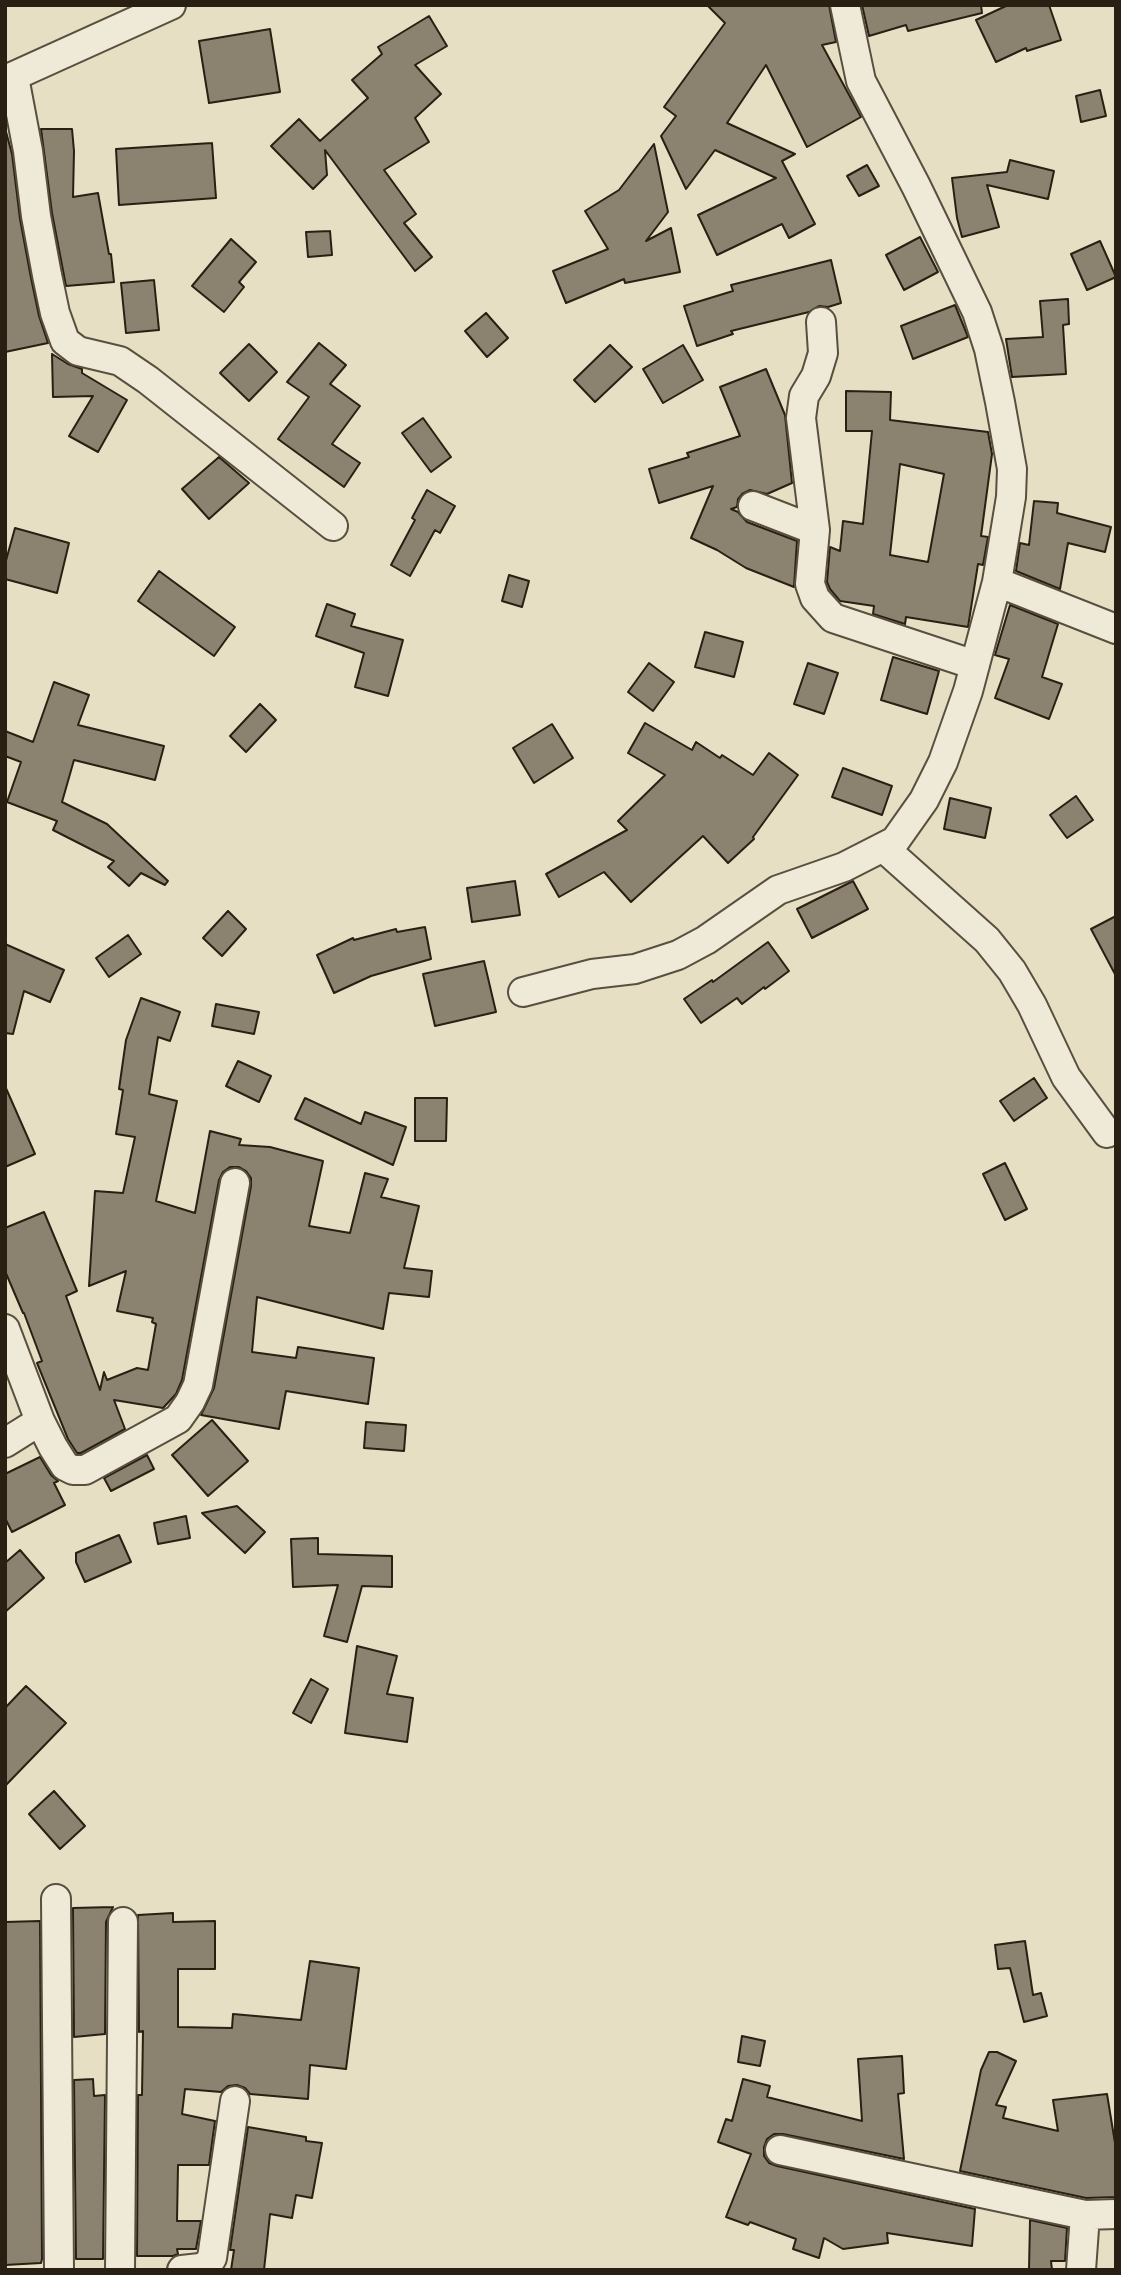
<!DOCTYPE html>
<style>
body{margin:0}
#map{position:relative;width:1121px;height:2275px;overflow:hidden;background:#e6dfc3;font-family:"EB Garamond",serif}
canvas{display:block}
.frame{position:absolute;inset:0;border:7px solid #291f13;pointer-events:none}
</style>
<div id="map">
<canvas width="1121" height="2275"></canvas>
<div class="frame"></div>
</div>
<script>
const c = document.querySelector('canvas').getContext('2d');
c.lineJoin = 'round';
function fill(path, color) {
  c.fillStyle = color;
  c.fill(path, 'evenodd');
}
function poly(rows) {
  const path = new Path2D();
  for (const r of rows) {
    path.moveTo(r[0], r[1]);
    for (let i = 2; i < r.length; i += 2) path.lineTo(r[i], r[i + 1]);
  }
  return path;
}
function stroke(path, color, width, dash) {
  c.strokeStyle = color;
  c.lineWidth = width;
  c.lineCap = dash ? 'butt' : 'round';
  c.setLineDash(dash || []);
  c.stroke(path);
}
const building = poly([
 [707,5,829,5,836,42,822,45,861,117,807,147,766,65,727,123,795,154,782,161,815,224,789,238,782,224,717,255,698,215,776,178,715,150,686,189,661,136,676,116,664,107,725,23,707,5],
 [862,5,981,5,982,13,908,31,906,25,869,36,862,5],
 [1008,5,1049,5,1061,40,1027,51,1026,48,996,62,976,20,1008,5],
 [429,16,447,46,415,65,441,94,415,118,429,142,384,170,416,214,404,223,432,257,415,271,325,150,327,175,313,189,271,146,299,119,320,141,368,98,352,80,382,54,378,47,429,16],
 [270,29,280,92,209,103,199,41,270,29],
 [1100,90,1106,116,1081,122,1076,96,1100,90],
 [5,128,12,154,20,219,31,278,39,316,48,343,5,352,5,128],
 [41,129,72,129,74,151,73,197,98,193,109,254,111,254,114,282,66,286,52,213,41,129],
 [212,143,216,198,119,205,116,149,212,143],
 [654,144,668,212,646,241,671,228,680,272,625,283,624,279,566,303,553,271,608,249,585,211,619,190,654,144],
 [1010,160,1054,171,1048,199,987,185,999,227,962,237,957,218,952,178,1007,172,1010,160],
 [867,165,879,186,859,196,847,176,867,165],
 [330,231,332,255,308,257,306,232,330,231],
 [920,237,938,272,904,290,886,255,920,237],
 [231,239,256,262,239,282,244,287,224,312,192,286,231,239],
 [1100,241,1116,277,1087,290,1071,254,1100,241],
 [831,260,841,303,828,307,819,306,809,312,731,331,733,334,697,346,684,306,733,291,731,285,831,260],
 [154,280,159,330,126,333,121,283,154,280],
 [1068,299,1069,324,1063,325,1066,374,1012,377,1006,339,1043,337,1040,301,1068,299],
 [955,305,968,337,913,359,901,326,955,305],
 [486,313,508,338,487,357,465,331,486,313],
 [319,343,346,365,330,384,360,406,332,444,360,463,344,487,278,439,309,397,287,382,319,343],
 [249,344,277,372,249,401,220,373,249,344],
 [610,345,632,367,595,402,574,380,610,345],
 [683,345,703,380,663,403,643,369,683,345],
 [52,354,68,364,82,369,82,373,127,400,98,452,69,436,93,396,53,397,52,354],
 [766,369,785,415,792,483,767,494,750,490,742,494,738,499,737,507,731,509,738,512,747,522,797,541,794,587,746,568,717,550,691,538,713,486,659,503,649,469,689,457,687,453,740,436,720,387,766,369],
 [846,391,891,392,890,420,988,432,992,454,981,536,988,537,983,565,978,564,968,627,906,617,905,624,873,614,874,606,840,601,830,589,827,582,830,547,840,551,843,521,863,524,872,431,846,431,846,391],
 [900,464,944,474,928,562,890,555,900,464],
 [423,418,451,457,431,472,402,433,423,418],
 [219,457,249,483,209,519,182,489,219,457],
 [427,490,455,506,440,533,435,530,410,576,391,565,415,520,412,518,427,490],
 [1034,501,1058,503,1057,513,1111,527,1105,552,1068,543,1060,589,1016,571,1020,543,1029,545,1034,501],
 [15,528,69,543,57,593,5,579,5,564,15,528],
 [159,571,235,627,214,656,138,601,159,571],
 [509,575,529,581,522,607,502,601,509,575],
 [327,604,355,614,351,626,403,640,388,696,355,687,364,653,316,636,327,604],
 [1010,605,1058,624,1042,677,1062,684,1049,719,995,698,1009,659,995,655,1010,605],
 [705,632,743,642,734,677,695,667,705,632],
 [893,657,939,671,927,714,881,700,893,657],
 [649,663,674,682,653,711,628,692,649,663],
 [808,663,838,673,824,714,794,704,808,663],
 [54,682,89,695,78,725,164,746,155,780,74,760,62,802,107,824,168,881,165,885,141,873,129,886,108,867,114,861,53,830,57,821,7,802,21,762,5,756,5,731,33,742,54,682],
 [260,704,276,720,246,752,230,736,260,704],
 [645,723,692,750,696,742,720,758,722,755,753,775,769,753,798,775,753,837,754,839,728,863,703,836,631,902,604,872,559,897,546,874,627,830,618,821,665,775,628,753,645,723],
 [552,724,573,758,534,783,513,748,552,724],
 [843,768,892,786,882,815,832,797,843,768],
 [1076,796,1093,820,1067,838,1050,815,1076,796],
 [950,798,991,808,985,838,944,829,950,798],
 [515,881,520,915,472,922,467,888,515,881],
 [853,881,868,909,812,938,797,909,853,881],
 [228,911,246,929,222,956,203,938,228,911],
 [1116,916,1116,976,1091,929,1116,916],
 [425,927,431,959,371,976,334,993,317,955,353,938,354,940,396,929,397,932,425,927],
 [128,935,141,954,109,977,96,958,128,935],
 [768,942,789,971,765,989,764,987,742,1004,737,998,701,1023,684,999,712,980,713,982,768,942],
 [5,944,64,970,50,1002,24,991,13,1034,5,1033,5,944],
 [484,961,496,1012,435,1026,423,974,484,961],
 [141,998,180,1012,170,1041,158,1037,149,1094,177,1101,156,1201,195,1213,210,1131,241,1139,239,1145,270,1147,323,1161,309,1226,350,1233,365,1173,388,1179,381,1197,419,1206,404,1268,432,1271,429,1297,389,1293,383,1329,257,1297,252,1352,296,1358,298,1347,374,1358,368,1404,286,1391,279,1429,201,1415,214,1388,251,1186,251,1178,246,1171,239,1167,230,1167,223,1172,219,1180,182,1380,176,1394,163,1408,114,1400,125,1429,81,1453,77,1453,68,1439,37,1363,42,1361,24,1313,23,1313,5,1271,5,1228,44,1212,77,1291,66,1296,100,1390,104,1372,107,1380,137,1368,148,1370,156,1324,152,1322,153,1318,117,1311,126,1271,89,1286,95,1191,123,1193,135,1137,116,1134,123,1090,119,1089,126,1040,141,998],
 [216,1004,259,1012,254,1034,212,1026,216,1004],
 [238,1061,271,1076,259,1102,226,1086,238,1061],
 [1034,1078,1047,1098,1014,1121,1000,1101,1034,1078],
 [5,1086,35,1154,5,1167,5,1086],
 [305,1098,361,1124,365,1112,406,1127,393,1165,295,1119,305,1098],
 [415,1098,447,1098,446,1141,415,1141,415,1098],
 [1005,1163,1027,1209,1005,1220,983,1174,1005,1163],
 [212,1420,248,1461,208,1496,172,1455,212,1420],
 [366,1422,406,1425,404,1451,364,1448,366,1422],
 [147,1455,154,1469,111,1491,104,1478,147,1455],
 [40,1457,51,1475,58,1481,54,1483,65,1505,12,1532,5,1518,5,1474,40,1457],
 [237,1506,265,1532,245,1553,202,1513,237,1506],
 [186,1516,190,1538,158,1544,154,1523,186,1516],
 [119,1535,131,1562,85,1582,76,1562,76,1553,119,1535],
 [318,1538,318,1554,392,1556,392,1587,362,1586,347,1642,324,1636,338,1585,293,1587,291,1539,318,1538],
 [20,1550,44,1578,5,1612,5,1563,20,1550],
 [357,1646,397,1656,387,1694,413,1698,407,1742,345,1733,357,1646],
 [311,1679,328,1689,311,1723,293,1713,311,1679],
 [26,1686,66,1723,5,1786,5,1708,26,1686],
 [54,1791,85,1826,60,1849,29,1814,54,1791],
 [113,1907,106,1922,105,2034,74,2037,73,1908,113,1907],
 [173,1913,173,1922,215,1921,215,1969,178,1969,178,2027,232,2028,233,2014,301,2020,310,1961,359,1968,346,2069,310,2065,308,2099,250,2094,245,2088,237,2085,228,2086,221,2092,185,2089,182,2114,215,2121,209,2165,178,2165,177,2221,201,2221,196,2249,177,2249,178,2254,173,2256,137,2256,138,2095,142,2095,143,2031,139,2032,138,1915,173,1913],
 [40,1921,42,2259,41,2263,5,2265,5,1922,40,1921],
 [1025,1941,1033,1995,1041,1993,1047,2016,1024,2022,1010,1968,998,1969,995,1945,1025,1941],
 [742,2036,765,2041,760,2066,738,2062,742,2036],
 [989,2052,997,2052,1016,2061,996,2105,1006,2107,1003,2118,1058,2131,1053,2100,1107,2094,1116,2149,1116,2197,1086,2198,960,2171,981,2070,989,2052],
 [902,2056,904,2093,898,2094,904,2159,783,2134,774,2134,767,2139,764,2147,764,2156,769,2163,777,2166,975,2209,972,2246,887,2233,888,2243,843,2249,824,2238,819,2258,793,2249,796,2239,750,2222,748,2225,726,2217,751,2154,718,2142,726,2119,732,2121,743,2079,770,2086,767,2097,862,2121,858,2059,902,2056],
 [93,2079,94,2096,105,2095,103,2259,76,2259,74,2080,93,2079],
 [248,2127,306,2137,306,2141,322,2143,312,2198,296,2195,292,2218,270,2214,264,2270,231,2270,234,2250,230,2250,248,2127],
 [1030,2220,1067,2228,1065,2261,1051,2261,1052,2270,1029,2270,1030,2220]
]);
const minor = poly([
 [14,77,28,151,36,216,47,275,55,313,65,341,78,351,120,361,148,380,333,526],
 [5,80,171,5],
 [821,322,823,353,816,376,804,396,801,418,815,530,810,584,815,598,833,618,975,665],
 [753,506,815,530],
 [997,582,1116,629],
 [884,848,987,940,1012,971,1032,1005,1066,1077,1107,1133],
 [523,992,592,974,635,969,678,955,706,940,778,890,844,867,895,841,924,800,943,762,968,691,997,582,1011,497,1012,469,1000,402,989,349,977,312,916,186,861,81,845,5],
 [5,1329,40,1421,53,1447,65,1466,73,1470,85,1470,178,1419,190,1402,198,1385,235,1183],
 [5,1443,40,1421],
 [56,1899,59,2270],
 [780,2150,1066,2211,1085,2215,1116,2214],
 [120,2270,123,1922],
 [182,2270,200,2268,207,2265,212,2258,235,2101],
 [1081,2270,1085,2215]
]);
fill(building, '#8b836f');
stroke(building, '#291f13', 2);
stroke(minor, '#584f3f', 32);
stroke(minor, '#efead8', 28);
</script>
